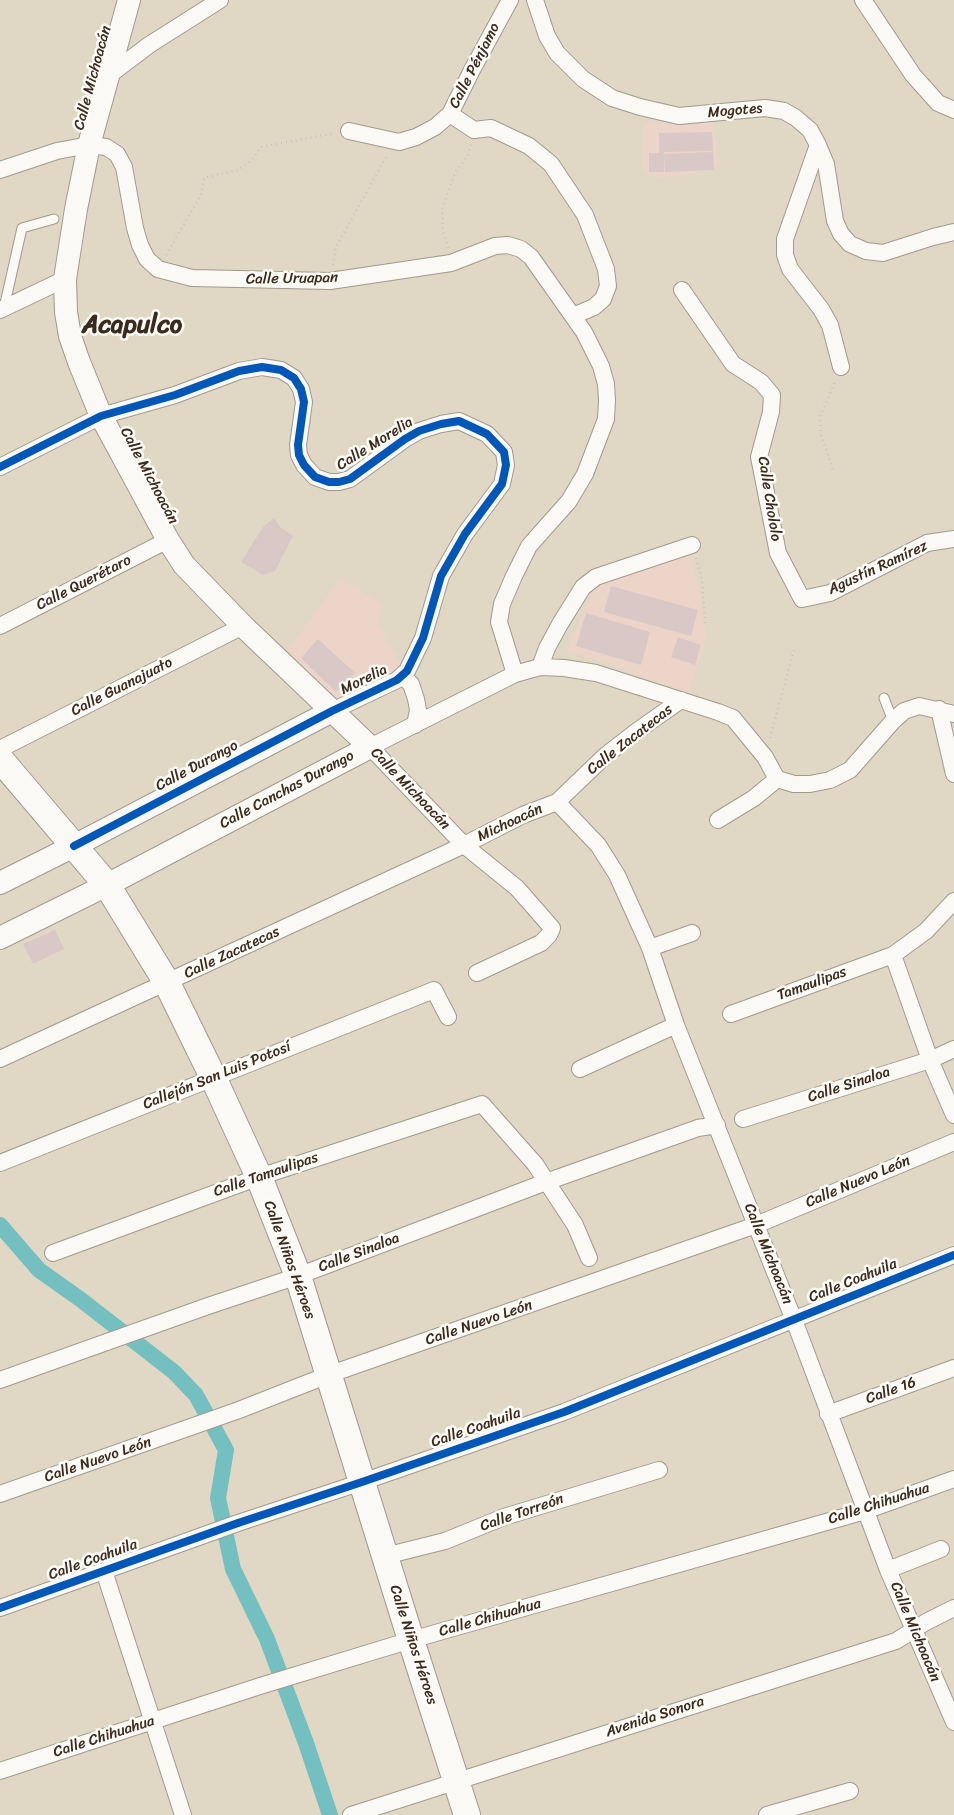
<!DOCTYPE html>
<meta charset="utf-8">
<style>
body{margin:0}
canvas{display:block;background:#e0d8c4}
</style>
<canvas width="954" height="1815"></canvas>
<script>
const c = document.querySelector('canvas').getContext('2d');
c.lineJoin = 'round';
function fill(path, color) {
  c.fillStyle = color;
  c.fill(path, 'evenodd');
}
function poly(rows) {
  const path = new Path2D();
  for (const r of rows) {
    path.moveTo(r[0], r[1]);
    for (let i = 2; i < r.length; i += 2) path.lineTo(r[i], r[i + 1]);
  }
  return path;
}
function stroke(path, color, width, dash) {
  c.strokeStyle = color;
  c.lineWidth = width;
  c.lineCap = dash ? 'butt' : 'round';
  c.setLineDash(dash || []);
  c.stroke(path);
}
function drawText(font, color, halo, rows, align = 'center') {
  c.font = font + ' Sriracha,sans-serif';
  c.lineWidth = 5;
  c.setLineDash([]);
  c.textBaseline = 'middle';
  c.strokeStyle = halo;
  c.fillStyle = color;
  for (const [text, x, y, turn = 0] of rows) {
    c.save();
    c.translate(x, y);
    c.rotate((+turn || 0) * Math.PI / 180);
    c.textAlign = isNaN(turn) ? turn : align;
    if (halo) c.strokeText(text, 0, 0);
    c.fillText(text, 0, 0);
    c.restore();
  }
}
const built = poly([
 [643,123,714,123,719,166,690,174,657,178,643,172],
 [689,555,701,599,706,639,688,692,567,650,597,582],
 [340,579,382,604,377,623,403,668,333,703,284,655]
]);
const canal = poly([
 [0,1225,39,1270,80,1299,174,1372,196,1395,226,1450,218,1498,233,1569,267,1639,306,1743,330,1815]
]);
const building = poly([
 [712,132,713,151,664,152,664,172,649,172,649,153,659,153,659,133],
 [713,152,714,170,665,172,664,154],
 [274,518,280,527,293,536,275,571,263,575,241,562,263,527],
 [611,586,698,610,691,636,604,612],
 [586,613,650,632,641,665,576,646],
 [678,637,701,645,695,665,671,657],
 [318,639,355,673,336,692,301,658],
 [55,930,64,949,33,964,23,944]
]);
const path = poly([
 [448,248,443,231,442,209,456,171,468,155,471,144],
 [166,255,201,195,204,178,238,170,252,160,261,147,335,133],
 [333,265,336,247,388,154],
 [833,469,821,435,820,417,836,380],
 [696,558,702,580,705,623],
 [770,738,794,650]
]);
const lane = poly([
 [4,308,22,228,54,219],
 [884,698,893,721]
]);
const street = poly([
 [535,0,547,36,557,53,583,79,612,98,640,107,679,116,765,108,784,111,796,118,810,130,818,145,826,164,835,221,841,234,850,244,866,251,883,253,933,237,954,232],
 [863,0,913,75,938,103,954,110],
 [108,76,149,45,220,0],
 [450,114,474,130,491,128,529,146,551,164,585,215,606,269,608,286,603,299,594,307,573,316],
 [349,131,399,142,416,137,435,127,450,114,472,70,510,0],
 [818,145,785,239,785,255,790,269,821,309,830,325,841,367],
 [0,170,57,151,89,145,106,147,117,154,124,167,135,228,140,245,147,259,158,269,192,278,330,281,451,263,495,246,508,245,521,249,531,257,584,332,601,366,606,384,607,401,606,419,585,474,569,501,529,546,514,576,502,604,499,622,515,674],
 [682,290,733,364,761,382,772,395,771,412,759,457,778,553,802,599,830,593,927,543,954,539],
 [0,310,65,279],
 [0,467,101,416,175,395,239,371,262,367,281,370,294,378,301,389,304,402,298,445,299,455,304,465,315,477,329,482,339,482,350,479,405,439,419,431,441,424,459,421,487,434,504,452,506,465,502,484,465,534,441,576,423,638,407,671,397,680,332,711],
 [0,626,168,540],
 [540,667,547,648,560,624,583,587,596,577,692,545],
 [402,676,411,684,416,699,418,710,415,725],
 [939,709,954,774],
 [0,749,243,626],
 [557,802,598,845,617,875,650,948,676,1025,794,1320,888,1570,954,1722],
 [718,820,754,798,777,779],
 [650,948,692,933],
 [893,955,930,1060,954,1115],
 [477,973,541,943,549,935,552,928,517,888,464,845,370,747,515,674,540,667,564,668,596,673,718,712,733,718,765,757,777,779,794,784,810,784,830,780,850,770,893,721,904,711,919,706,954,714],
 [731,1014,893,955,926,931,954,901],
 [0,1059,464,845,523,815,557,802,606,755,637,731,681,700],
 [580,1069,676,1025],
 [743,1119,930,1060,954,1049],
 [0,1163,434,990,448,1017],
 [53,1253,259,1177,482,1104,535,1164,575,1225,589,1258],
 [0,1380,208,1306,298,1276,546,1182,698,1128,717,1125],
 [828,1414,954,1368],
 [0,1494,239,1410,328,1375,756,1225,954,1142],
 [385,1556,445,1541,504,1517,659,1470],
 [888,1570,941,1549],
 [104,1571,183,1815],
 [0,1608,238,1523,362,1482,564,1412,954,1255],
 [0,1771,260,1686,411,1640,865,1511,954,1479],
 [351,1815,896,1641,926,1622,954,1608],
 [767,1815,850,1791]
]);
const secondary = poly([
 [0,883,74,846,332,711],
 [0,938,107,885,370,747,243,626,184,565,168,540,101,416,79,362,70,336,66,312,65,279,76,209,89,145,129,0]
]);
const primary = poly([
 [0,759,107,885,167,983,213,1077,259,1177,298,1276,411,1640,467,1815]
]);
const cycleway = poly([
 [0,467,101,416,175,395,239,371,262,367,281,370,294,378,301,389,304,402,298,445,299,455,304,465,315,477,329,482,339,482,350,479,405,439,419,431,441,424,459,421,487,434,504,452,506,465,502,484,465,534,441,576,423,638,407,671,397,680,332,711,74,846],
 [0,1608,238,1523,362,1482,564,1412,954,1255]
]);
const streetNames = [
 ["Calle Pénjamo",475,66,-63],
 ["Calle Michoacán",93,78,-75],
 ["Mogotes",735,111,-5],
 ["Calle Uruapan",292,279,-1],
 ["Calle Morelia",375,444,-32],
 ["Calle Michoacán",149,476,62],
 ["Calle Chololo",769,499,81],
 ["Agustín Ramírez",878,568,-25],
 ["Calle Querétaro",84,583,-27],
 ["Morelia",364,680,-26],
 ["Calle Guanajuato",122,687,-27],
 ["Calle Zacatecas",630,740,-38],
 ["Calle Durango",197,766,-28],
 ["Calle Michoacán",410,789,46],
 ["Calle Canchas Durango",287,790,-28],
 ["Michoacán",510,823,-25],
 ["Calle Zacatecas",232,953,-25],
 ["Tamaulipas",812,984,-20],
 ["Callejón San Luis Potosí",217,1076,-22],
 ["Calle Sinaloa",849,1085,-18],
 ["Calle Tamaulipas",266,1175,-19],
 ["Calle Nuevo León",858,1182,-23],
 ["Calle Sinaloa",359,1253,-21],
 ["Calle Michoacán",768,1254,68],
 ["Calle Niños Héroes",289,1260,70],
 ["Calle Coahuila",853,1281,-22],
 ["Calle Nuevo León",479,1323,-19],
 ["Calle 16",891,1391,-20],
 ["Calle Coahuila",476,1428,-19],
 ["Calle Nuevo León",98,1460,-19],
 ["Calle Chihuahua",879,1504,-18],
 ["Calle Torreón",522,1513,-19],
 ["Calle Coahuila",93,1560,-20],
 ["Calle Chihuahua",490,1618,-16],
 ["Calle Michoacán",915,1632,67],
 ["Calle Niños Héroes",413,1645,72],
 ["Avenida Sonora",655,1717,-18],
 ["Calle Chihuahua",104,1737,-18]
];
const townNames = [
 ["Acapulco",132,326]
];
fill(built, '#edd4c9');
stroke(canal, '#74c0c1', 16);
fill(building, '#d9c8c5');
stroke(lane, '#a19a8d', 11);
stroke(street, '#a19a8d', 18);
stroke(secondary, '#a19a8d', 24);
stroke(primary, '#a19a8d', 28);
stroke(path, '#c8c5c1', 2.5, [1, 4]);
stroke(lane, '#faf9f6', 9);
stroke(street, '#faf9f6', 16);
stroke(secondary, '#faf9f6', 22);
stroke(primary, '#faf9f6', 26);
stroke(cycleway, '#0057b8', 8);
drawText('15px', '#3b2a1e', '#fdfcf7', streetNames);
drawText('bold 25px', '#3b2a1e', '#fdfcf7', townNames);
</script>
